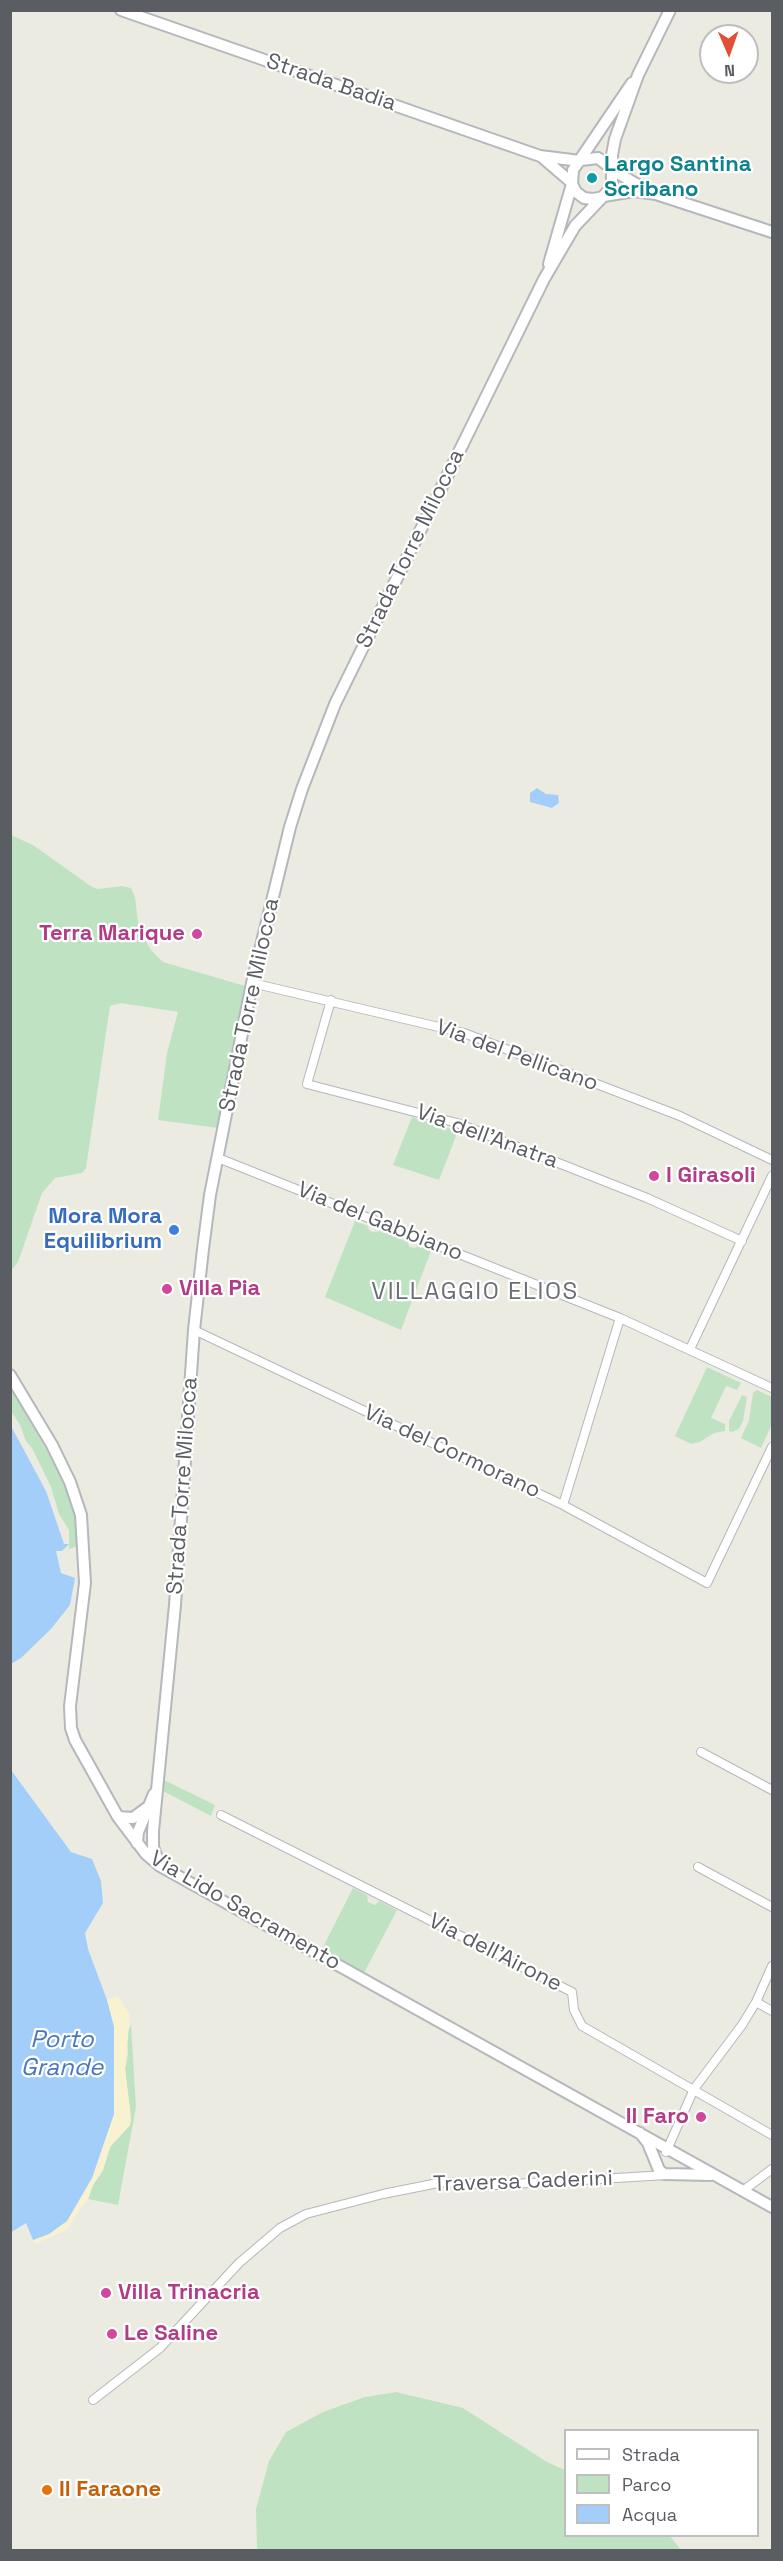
<!DOCTYPE html>
<style>
body{margin:0}
#map{position:relative;width:783px;height:2561px;overflow:hidden;background:#ecebe2;font-family:"Space Grotesk",sans-serif}
canvas{display:block}
.frame{position:absolute;inset:0;border:12px solid #5a5d62;pointer-events:none}
.legend{position:absolute;left:564px;top:2429px;width:195px;height:108px;box-sizing:border-box;background:#fff;border:2px solid #bdbec0;margin:0;padding:8px 10px;list-style:none;font-size:18px;color:#5a5d62}
.legend li{display:flex;align-items:center;gap:12px;height:30px}
.legend b{width:30px;border:2px solid #bdbec0}
.north{position:absolute;left:699px;top:24px;width:60px;height:60px;box-sizing:border-box;background:#fff;border:2px solid #bdbec0;border-radius:50%;rotate:178deg;font-size:16px;font-weight:700;line-height:24px;text-align:center;color:#5a5d62}
.north::after{content:'';display:block;margin:auto;width:21px;height:27px;background:#df5035;clip-path:polygon(50% 0,100% 100%,50% 72%,0 100%)}
</style>
<div id="map">
<canvas width="783" height="2561"></canvas>
<div class="frame"></div>
<ul class="legend">
<li><b style="height:8px;background:#fff"></b>Strada</li>
<li><b style="height:16px;background:#bfe3c2"></b>Parco</li>
<li><b style="height:16px;background:#a4cefa"></b>Acqua</li>
</ul>
<div class="north">N</div>
</div>
<script>
const c = document.querySelector('canvas').getContext('2d');
c.lineJoin = 'round';
function fill(path, color) {
  c.fillStyle = color;
  c.fill(path, 'evenodd');
}
function poly(rows) {
  const path = new Path2D();
  for (const r of rows) {
    path.moveTo(r[0], r[1]);
    for (let i = 2; i < r.length; i += 2) path.lineTo(r[i], r[i + 1]);
  }
  return path;
}
function stroke(path, color, width, dash) {
  c.strokeStyle = color;
  c.lineWidth = width;
  c.lineCap = dash ? 'butt' : 'round';
  c.setLineDash(dash || []);
  c.stroke(path);
}
function drawText(font, color, halo, rows, align = 'center') {
  c.font = font + ' "Space Grotesk",sans-serif';
  c.lineWidth = 4.5;
  c.setLineDash([]);
  c.textBaseline = 'middle';
  c.strokeStyle = halo;
  c.fillStyle = color;
  for (const [text, x, y, turn = 0] of rows) {
    c.save();
    c.translate(x, y);
    c.rotate((+turn || 0) * Math.PI / 180);
    c.textAlign = isNaN(turn) ? turn : align;
    if (halo) c.strokeText(text, 0, 0);
    c.fillText(text, 0, 0);
    c.restore();
  }
}
const green = poly([
 [11,835,33,845,92,887,98,889,122,886,131,888,135,897,139,930,151,950,163,962,245,986,218,1128,158,1120,167,1053,178,1012,121,1003,110,1006,86,1168,82,1173,55,1178,42,1193,18,1262,11,1271],
 [412,1117,458,1131,439,1180,393,1165],
 [355,1221,368,1226,369,1230,372,1232,381,1231,408,1242,409,1246,414,1248,418,1246,431,1251,401,1330,325,1297],
 [707,1367,741,1383,737,1390,726,1386,711,1418,725,1424,725,1431,714,1433,700,1442,691,1444,675,1436],
 [10,1385,64,1481,74,1509,79,1546,69,1549,69,1530,59,1514,51,1487,32,1448,26,1441,20,1425,11,1411],
 [757,1390,772,1397,772,1424,761,1448,741,1438,749,1420,753,1393],
 [742,1395,747,1397,743,1421,739,1429,732,1432,729,1431,729,1421],
 [164,1780,215,1805,211,1816,163,1791],
 [353,1888,367,1895,368,1902,375,1905,379,1901,397,1910,364,1973,322,1949],
 [131,2024,136,2107,118,2205,88,2199,93,2185,103,2170,110,2147,130,2125,131,2118,125,2069,128,2055,127,2034],
 [396,2392,463,2408,547,2462,565,2470,566,2536,670,2536,681,2550,257,2550,256,2509,269,2461,286,2432,323,2412,365,2397]
]);
const sand = poly([
 [118,1996,130,2015,125,2069,131,2118,130,2125,110,2147,103,2170,93,2185,88,2199,79,2210,73,2221,66,2230,35,2244,33,2240,49,2234,67,2221,92,2178,114,2114,114,2027,107,2000]
]);
const water = poly([
 [537,788,546,794,558,795,559,803,552,808,530,802,530,793],
 [11,1426,46,1491,64,1544,69,1544,62,1551,56,1551,61,1573,75,1578,70,1605,51,1629,21,1658,11,1664],
 [11,1770,71,1852,92,1859,101,1881,103,1903,85,1933,88,1949,107,2000,114,2027,114,2114,92,2178,67,2221,49,2234,33,2240,26,2223,10,2233]
]);
const minor = poly([
 [252,983,464,1033,680,1116,772,1160],
 [331,1000,307,1084,457,1123,647,1198,742,1241],
 [218,1158,620,1318,772,1388],
 [194,1330,563,1505,707,1583,772,1447],
 [690,1349,772,1176],
 [563,1505,620,1318],
 [701,1752,772,1790],
 [221,1815,572,1992,574,2010,582,2026,772,2135],
 [698,1867,772,1907],
 [756,2002,772,2011],
 [666,2152,694,2089,742,2025,756,2002,772,1966],
 [744,2190,772,2169],
 [93,2400,160,2348,239,2263,280,2228,306,2214,383,2194,443,2182,496,2185,667,2175]
]);
const tertiary = poly([
 [121,10,540,156,580,161],
 [543,158,571,182],
 [581,160,598,158,611,168],
 [612,170,647,190],
 [572,184,576,192,584,198,593,199,603,197],
 [604,196,634,191,656,194,772,232],
 [549,264,572,184,573,170,632,83],
 [10,1375,52,1445,70,1482,81,1515,85,1583,70,1706,71,1728,75,1740,118,1817,146,1854,160,1866,772,2207],
 [118,1817,133,1818,148,1807],
 [137,1843,138,1832,154,1794],
 [160,1866,153,1847,153,1831,175,1605,194,1330,203,1249,210,1195,252,983,290,827,302,789,335,704,544,279,575,226,612,187,612,155,615,139,638,75,670,10],
 [640,2133,648,2143,659,2170,664,2174,711,2175]
]);
const markers = [
 [592,178,6,"#0f9aa8"],
 [197,934,6,"#d1479c"],
 [654,1176,6,"#d1479c"],
 [174,1230,6,"#3f7fe0"],
 [167,1289,6,"#d1479c"],
 [701,2117,6,"#d1479c"],
 [106,2293,6,"#d1479c"],
 [112,2334,6,"#d1479c"],
 [47,2490,6,"#e8710a"]
];
const streetNames = [
 ["Strada Badia",331,83,19],
 ["Strada Torre Milocca",411,549,-64],
 ["Strada Torre Milocca",250,1005,-78],
 ["Via del Pellicano",517,1056,20],
 ["Via dell'Anatra",487,1137,20],
 ["Via del Gabbiano",380,1222,22],
 ["Via del Cormorano",452,1452,25],
 ["Strada Torre Milocca",183,1486,-86],
 ["Via Lido Sacramento",245,1911,30],
 ["Via dell'Airone",495,1953,27],
 ["Traversa Caderini",523,2182,-2]
];
const cultureNames = [
 ["Largo Santina",604,165],
 ["Scribano",604,190]
];
const hotelNames = [
 ["Terra Marique",185,934,"right"],
 ["I Girasoli",666,1176],
 ["Villa Pia",179,1289],
 ["Il Faro",689,2117,"right"],
 ["Villa Trinacria",118,2293],
 ["Le Saline",124,2334]
];
const shopNames = [
 ["Mora Mora",162,1217],
 ["Equilibrium",162,1242]
];
const foodNames = [
 ["Il Faraone",59,2490]
];
const neighbourhoodNames = [
 ["VILLAGGIO ELIOS",475,1292]
];
const waterNames = [
 ["Porto",62,2040],
 ["Grande",62,2068]
];
fill(green, '#bfe3c2');
fill(sand, '#f8f2d1');
fill(water, '#a4cefa');
stroke(minor, '#b4b7bc', 10);
stroke(tertiary, '#b4b7bc', 14);
stroke(minor, '#fff', 8);
stroke(tertiary, '#fff', 10);
for (const [x, y, r, color] of markers) {
  const dot = new Path2D();
  dot.arc(x, y, r, 0, 2 * Math.PI);
  c.fillStyle = color;
  c.fill(dot);
  stroke(dot, '#fff', 2);
}
drawText('22px', '#5a5d62', '#fff', streetNames);
drawText('bold 22px', '#0d838f', '#fff', cultureNames, 'left');
drawText('bold 22px', '#b23c85', '#fff', hotelNames, 'left');
drawText('bold 22px', '#366cbe', '#fff', shopNames, 'right');
drawText('bold 22px', '#c56008', '#fff', foodNames, 'left');
c.letterSpacing = '1.5px';
drawText('24px', '#6b6f74', '#fff', neighbourhoodNames);
c.letterSpacing = '0px';
drawText('italic 24px', '#4977bc', '#fff', waterNames);
</script>
